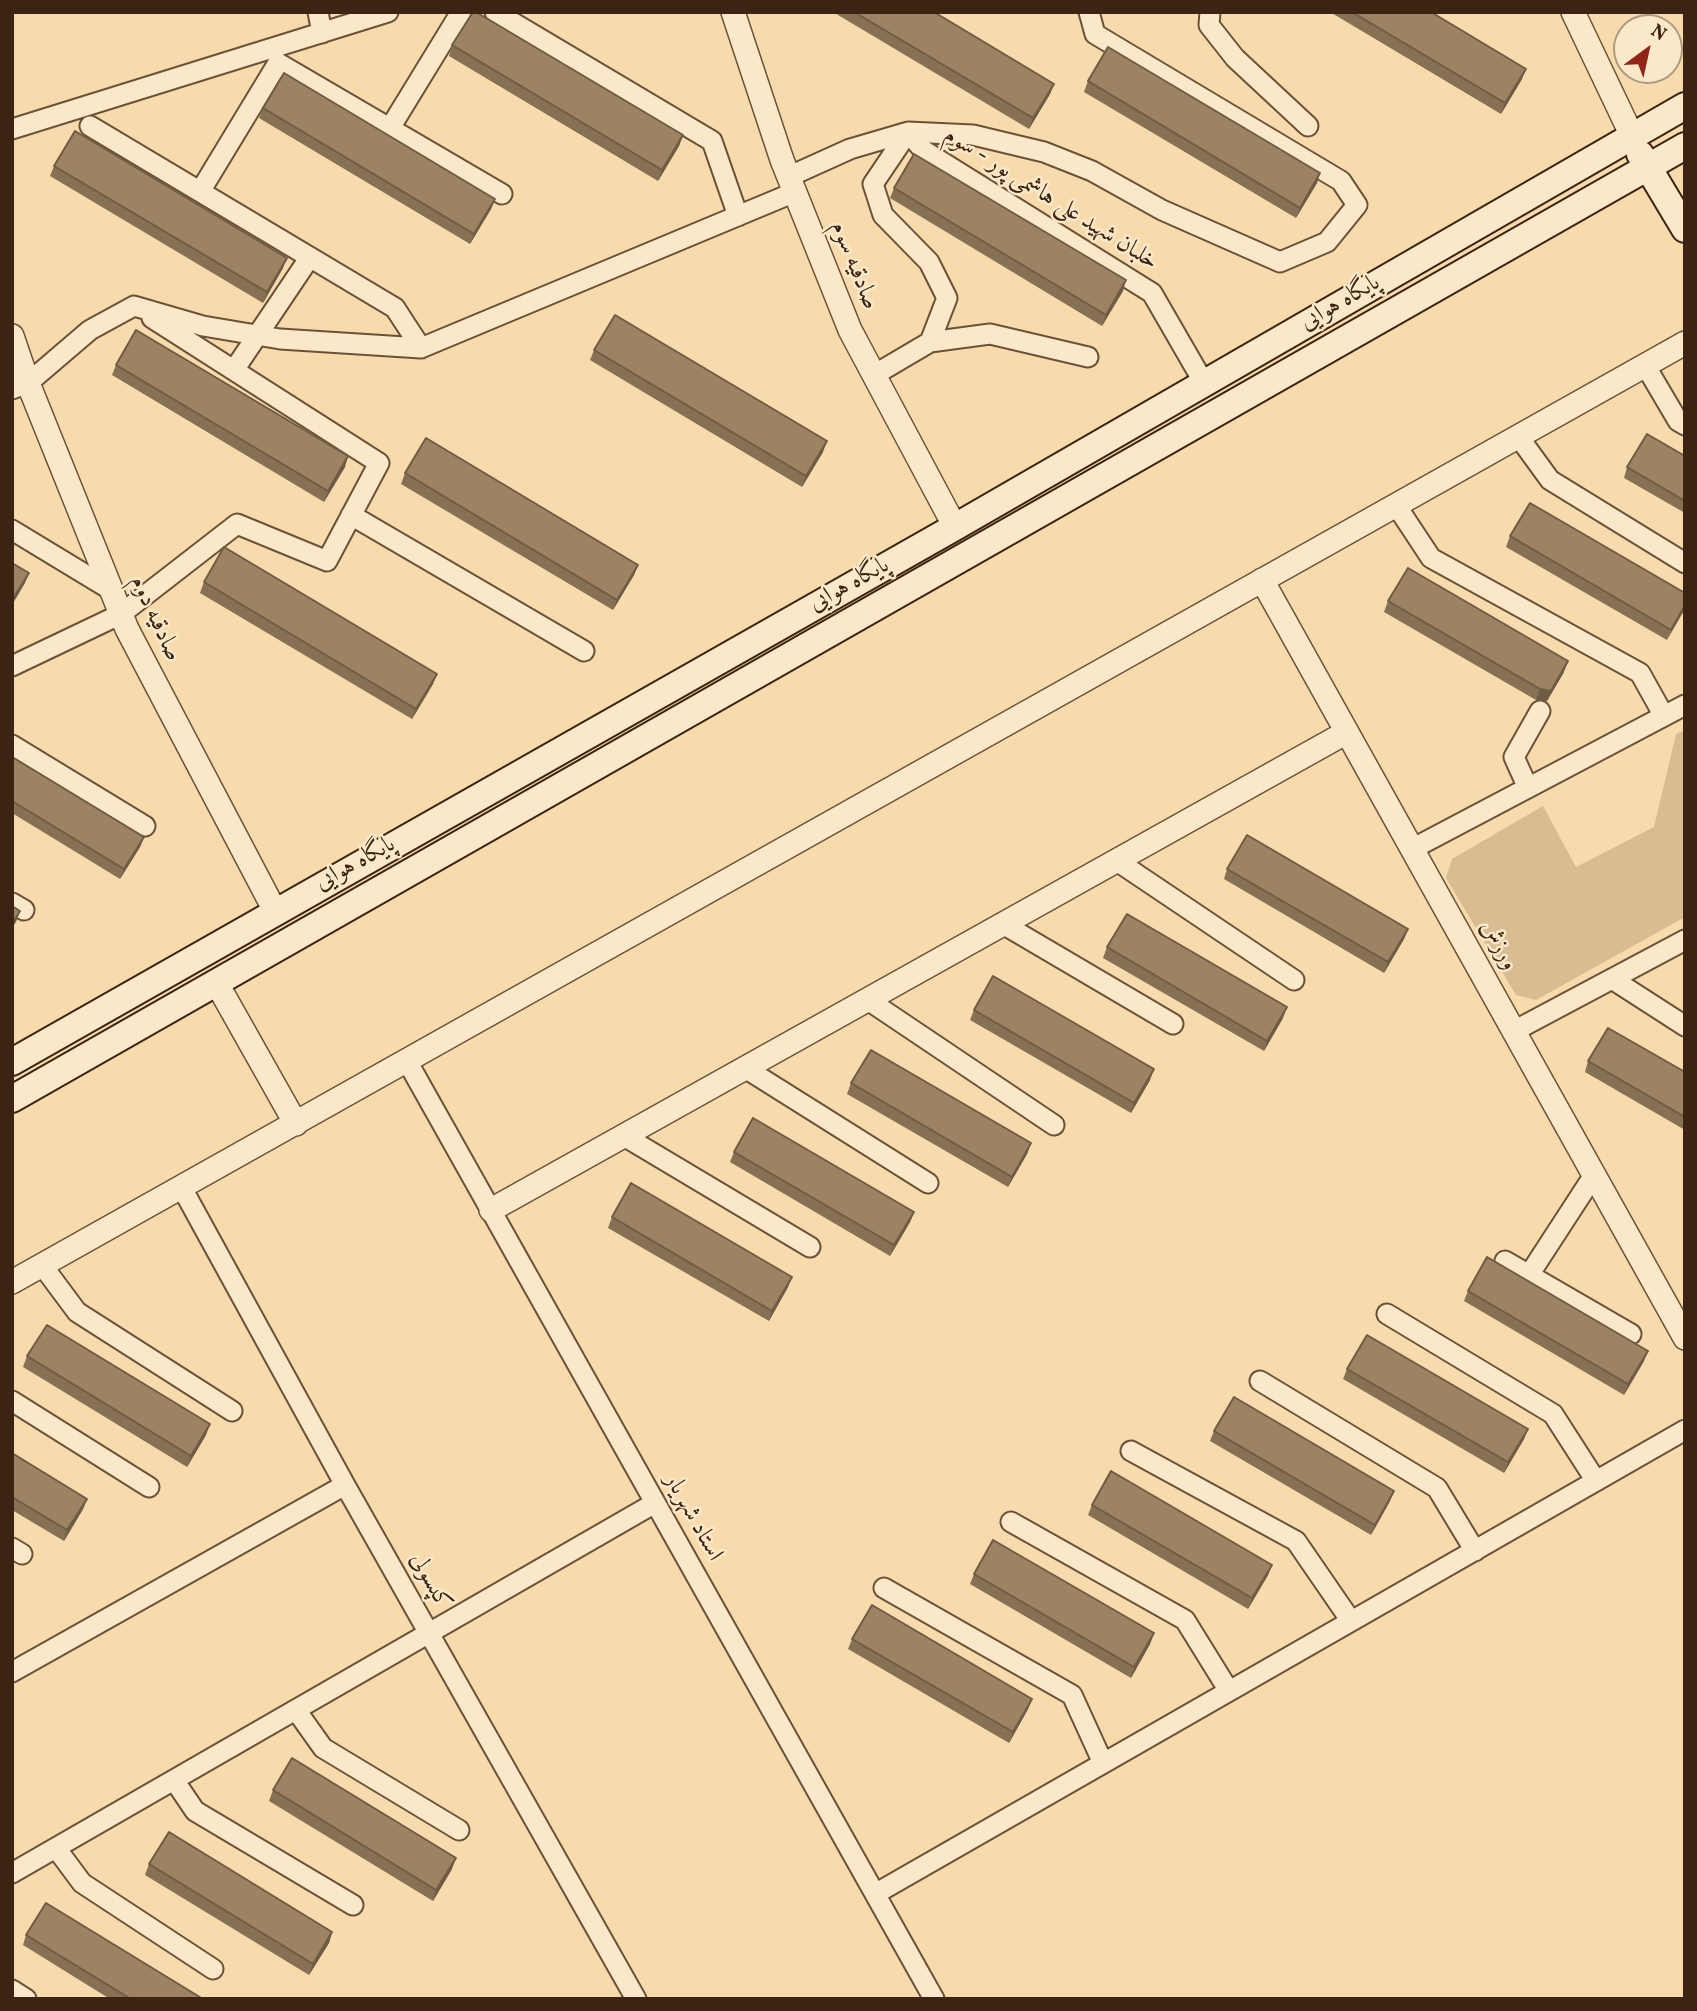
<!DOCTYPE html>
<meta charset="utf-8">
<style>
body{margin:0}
#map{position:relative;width:1697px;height:2011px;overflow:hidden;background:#f8dbac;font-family:Vollkorn,serif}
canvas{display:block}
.frame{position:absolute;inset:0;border:14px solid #3b2411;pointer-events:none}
.north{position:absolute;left:1613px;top:14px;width:70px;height:70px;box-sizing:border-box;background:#fae8c9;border:2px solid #ae9a7f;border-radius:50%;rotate:33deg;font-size:19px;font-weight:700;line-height:28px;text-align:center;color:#3b2411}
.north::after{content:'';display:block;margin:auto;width:24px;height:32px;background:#8f2418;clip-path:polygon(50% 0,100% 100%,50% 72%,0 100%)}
</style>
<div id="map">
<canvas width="1697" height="2011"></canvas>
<div class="frame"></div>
<div class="north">N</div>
</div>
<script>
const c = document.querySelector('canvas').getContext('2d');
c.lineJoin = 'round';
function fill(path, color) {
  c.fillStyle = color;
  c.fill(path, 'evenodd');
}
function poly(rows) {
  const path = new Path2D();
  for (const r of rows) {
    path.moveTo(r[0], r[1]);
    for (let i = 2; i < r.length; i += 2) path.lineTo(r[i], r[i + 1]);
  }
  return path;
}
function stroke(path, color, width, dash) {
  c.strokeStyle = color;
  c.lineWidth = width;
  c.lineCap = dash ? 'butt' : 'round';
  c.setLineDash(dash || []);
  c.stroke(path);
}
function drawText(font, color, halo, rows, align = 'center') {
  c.font = font + ' Vollkorn,Amiri,serif';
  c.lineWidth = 5;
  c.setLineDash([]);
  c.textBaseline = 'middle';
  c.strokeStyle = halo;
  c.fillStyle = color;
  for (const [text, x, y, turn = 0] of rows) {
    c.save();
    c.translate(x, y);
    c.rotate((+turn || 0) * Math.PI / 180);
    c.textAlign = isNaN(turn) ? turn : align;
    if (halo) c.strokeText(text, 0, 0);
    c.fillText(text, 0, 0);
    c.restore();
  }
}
const green = poly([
 [1685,730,1685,917,1536,1000,1516,995,1446,878,1452,859,1543,806,1576,867,1654,827,1676,734]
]);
const minor = poly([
 [318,12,322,33],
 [495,12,712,141,738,216],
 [1210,12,1209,25,1235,58,1308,126],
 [90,126,395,308,421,348],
 [390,128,461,12],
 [12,129,388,12],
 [788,177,850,149,908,132,973,135,1044,152,1092,171,1162,210,1280,262,1327,242,1357,205,1341,181,1095,34,1089,12],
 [201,190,278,63,502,194],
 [930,342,947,298,929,262,883,215,873,184,908,132,923,150,1152,293,1204,383],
 [1645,365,1678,421,1685,425],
 [234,370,310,257],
 [874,375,930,342,990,334,1088,357],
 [12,389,28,383,90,330,134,306,203,326,280,339,421,348,795,192],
 [1518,436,1550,480,1685,563],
 [1396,505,1431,558,1640,673,1664,716],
 [351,515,584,651],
 [12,530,111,590],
 [12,666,121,614,237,524,327,561,379,463,152,318],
 [12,745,145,826],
 [1528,788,1514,757,1540,711],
 [1412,849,1685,705],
 [1117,861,1294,980],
 [12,903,24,910],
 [1003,924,1173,1024],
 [1612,979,1685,1026],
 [868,1000,1054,1125],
 [1514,1031,1685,940],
 [407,1061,934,1999],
 [745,1068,928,1183],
 [624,1136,810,1247],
 [182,1188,345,1485,636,1999],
 [1505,1261,1631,1334],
 [42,1265,77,1312,232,1411],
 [1529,1275,1594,1175],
 [1387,1314,1553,1414,1596,1481],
 [1260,1381,1437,1488,1475,1551],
 [12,1401,149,1487],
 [1131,1451,1296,1541,1351,1621],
 [1011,1522,1185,1620,1229,1691],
 [12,1548,22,1554],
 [884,1588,1072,1695,1103,1763],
 [12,1672,345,1485],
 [296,1710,323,1748,459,1830],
 [174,1780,195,1811,353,1905],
 [56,1848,82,1883,213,1969],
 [12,1873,655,1503],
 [875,1894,1685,1430],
 [12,1990,26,1999]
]);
const tertiary = poly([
 [733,12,782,160,850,330,955,527],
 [1573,12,1632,136],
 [12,336,28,383,127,629,275,911],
 [1262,580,1685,1338],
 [216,982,296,1124],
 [491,1210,1347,732],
 [12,1282,1685,343]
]);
const secondary = poly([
 [1640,154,1685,229],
 [12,1062,955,527,1685,106],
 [12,1099,1685,146]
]);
const wall = poly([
 [833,12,934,12,1054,84,1050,94,1029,129],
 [1330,12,1431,12,1522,79,1501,114],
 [452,45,683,135,679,146,658,181,449,56],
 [1088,81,1320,173,1317,183,1296,218,1084,92],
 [263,108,495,199,491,209,470,244,259,118],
 [54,166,283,268,263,303,50,176],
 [894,188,1123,291,1102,326,890,198],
 [594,350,823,452,802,487,590,360],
 [116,365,345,467,324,502,112,375],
 [1685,456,1685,513,1624,478,1627,467],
 [405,473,638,565,634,575,613,610,401,484],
 [1510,536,1685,593,1667,640,1506,547],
 [204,582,433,684,412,719,200,593],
 [1388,601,1564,672,1547,701,1536,700,1384,612],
 [12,757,144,837,140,847,120,879,12,813],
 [1227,869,1408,929,1404,939,1384,973,1224,879],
 [1107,947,1283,1018,1264,1051,1103,958],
 [974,1010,1150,1080,1131,1113,970,1020],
 [1588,1061,1685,1072,1685,1130,1585,1072],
 [851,1083,1031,1143,1027,1154,1008,1187,847,1094],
 [734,1152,914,1212,910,1222,890,1256,730,1162],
 [612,1217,788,1287,769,1321,608,1228],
 [1468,1291,1644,1361,1624,1395,1464,1301],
 [27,1356,206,1435,187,1467,23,1367],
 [1347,1369,1528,1429,1524,1439,1504,1473,1343,1379],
 [1214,1431,1390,1501,1371,1535,1210,1441],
 [12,1453,87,1499,83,1509,64,1541,12,1510],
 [1092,1505,1272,1565,1268,1575,1248,1609,1088,1515],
 [974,1574,1154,1633,1150,1644,1131,1678,970,1584],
 [852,1639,1032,1699,1028,1709,1009,1743,848,1649],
 [273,1790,452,1869,433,1901,269,1801],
 [149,1864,332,1932,329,1943,309,1975,145,1875],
 [26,1935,203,1999,110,1999,23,1945]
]);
const shadedWall = poly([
 [1526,69,1522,79,1501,114,1505,103],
 [1054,84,1050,94,1029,129,1033,118],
 [683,135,679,146,658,181,662,170],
 [1320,173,1317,183,1296,218,1300,208],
 [495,199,491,209,470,244,474,234],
 [287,258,283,268,263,303,267,292],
 [1126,280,1123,291,1102,326,1106,315],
 [827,441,823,452,802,487,806,476],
 [348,456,345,467,324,502,328,491],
 [638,565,634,575,613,610,617,600],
 [29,573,25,583,12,605,12,600],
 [1685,605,1685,609,1667,640,1671,630],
 [1568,661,1564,672,1547,701,1536,700,1540,689],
 [437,674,433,684,412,719,416,709],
 [144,837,140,847,120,879,124,869],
 [20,911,16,922,12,928,12,924],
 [1408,929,1404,939,1384,973,1388,962],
 [1287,1007,1283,1018,1264,1051,1267,1041],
 [1154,1069,1150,1080,1131,1113,1134,1103],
 [1031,1143,1027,1154,1008,1187,1012,1177],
 [914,1212,910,1222,890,1256,894,1245],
 [792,1277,788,1287,769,1321,772,1311],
 [1648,1351,1644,1361,1624,1395,1628,1384],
 [210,1424,206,1435,187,1467,191,1456],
 [1528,1429,1524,1439,1504,1473,1508,1462],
 [1394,1491,1390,1501,1371,1535,1375,1525],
 [87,1499,83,1509,64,1541,67,1530],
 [1272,1565,1268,1575,1248,1609,1252,1598],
 [1154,1633,1150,1644,1131,1678,1134,1667],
 [1032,1699,1028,1709,1009,1743,1013,1732],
 [456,1858,452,1869,433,1901,436,1890],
 [332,1932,329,1943,309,1975,313,1964]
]);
const building = poly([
 [473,12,476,12,683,135,662,170,452,45,473,12],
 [854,12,934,12,1054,84,1033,118,854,12],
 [1352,12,1431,12,1526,69,1505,103,1352,12],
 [1108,47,1320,173,1300,208,1088,81,1108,47],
 [284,73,495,199,474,234,263,108,284,73],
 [75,131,287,258,267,292,54,166,75,131],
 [914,154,1126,280,1106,315,894,188,914,154],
 [615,315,827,441,806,476,594,350,615,315],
 [136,330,348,456,328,491,116,365,136,330],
 [1647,434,1685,456,1685,501,1627,467,1647,434],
 [426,438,638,565,617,600,405,473,426,438],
 [1530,503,1685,593,1685,605,1671,630,1510,536,1530,503],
 [224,547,437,674,416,709,204,582,224,547],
 [12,563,29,573,12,600,12,563],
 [1408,568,1568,661,1551,691,1540,689,1388,601,1408,568],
 [12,757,144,837,124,869,12,801,12,757],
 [1247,835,1408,929,1388,962,1227,869,1247,835],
 [12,906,20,911,12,924,12,906],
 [1127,914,1287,1007,1267,1041,1107,947,1127,914],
 [993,976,1154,1069,1134,1103,974,1010,993,976],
 [1608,1028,1685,1072,1685,1117,1588,1061,1608,1028],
 [871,1050,1031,1143,1012,1177,851,1083,871,1050],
 [753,1118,914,1212,894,1245,734,1152,753,1118],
 [631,1183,792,1277,772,1311,612,1217,631,1183],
 [1487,1257,1648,1351,1628,1384,1468,1291,1487,1257],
 [47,1325,210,1424,191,1456,27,1356,47,1325],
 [1367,1335,1528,1429,1508,1462,1347,1369,1367,1335],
 [1234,1397,1394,1491,1375,1525,1214,1431,1234,1397],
 [12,1453,87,1499,67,1530,12,1497,12,1453],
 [1111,1471,1272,1565,1252,1598,1092,1505,1111,1471],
 [993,1540,1154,1633,1134,1667,974,1574,993,1540],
 [872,1605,1032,1699,1013,1732,852,1639,872,1605],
 [292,1758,456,1858,436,1890,273,1790,292,1758],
 [169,1832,332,1932,313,1964,149,1864,169,1832],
 [46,1903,203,1999,131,1999,26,1935,46,1903]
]);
const streetNames = [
 ["خلبان شهید علی هاشمی پور - سوم",1050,200,32],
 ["صادقیه سوم",853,266,68],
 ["پایگاه هوایی",1341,304,-30],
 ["پایگاه هوایی",850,586,-29],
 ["صادقیه دوم",154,619,65],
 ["پایگاه هوایی",356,865,-29],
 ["ورزش",1497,946,61],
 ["استاد شهریار",692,1518,61],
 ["کپسولی",429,1582,61]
];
fill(green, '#d8bc92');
stroke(minor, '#6a5238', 23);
stroke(tertiary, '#6a5238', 26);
stroke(secondary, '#3b2411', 30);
stroke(minor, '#fae8c9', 19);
stroke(tertiary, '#fae8c9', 23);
stroke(secondary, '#fae8c9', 26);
fill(wall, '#877154');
fill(shadedWall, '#6e5c45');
fill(building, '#9d8362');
stroke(building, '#6e5c45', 2);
drawText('24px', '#3b2411', '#fae8c9', streetNames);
</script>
